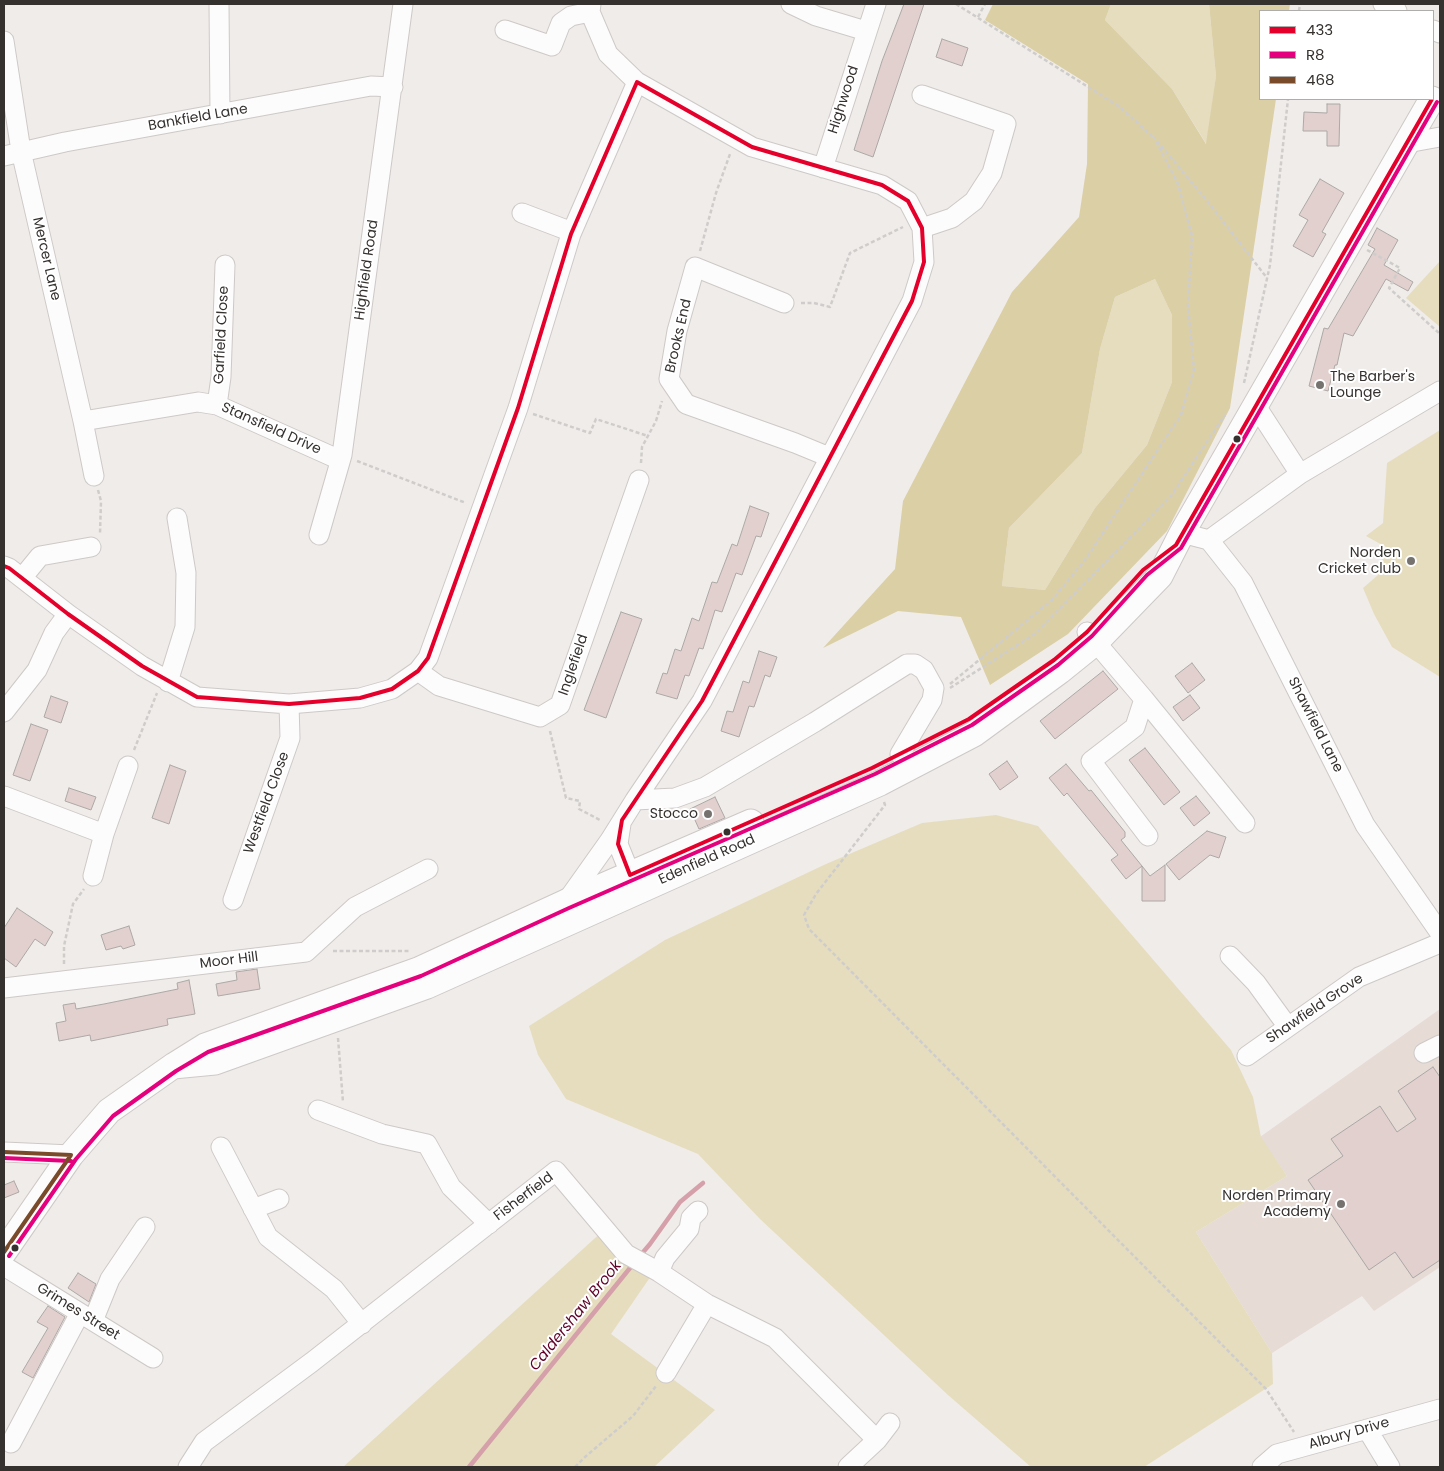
<!DOCTYPE html>
<style>
body{margin:0}
#map{position:relative;width:1444px;height:1471px;overflow:hidden;background:#f0ece9;font-family:Poppins,sans-serif}
canvas{display:block}
.frame{position:absolute;inset:0;border:5px solid #34312f;pointer-events:none}
.legend{position:absolute;left:1259px;top:10px;width:175px;height:90px;box-sizing:border-box;background:#fff;border:1px solid #aeadac;margin:0;padding:6px 9px;list-style:none;font-size:15px;color:#34312f}
.legend li{display:flex;align-items:center;gap:10px;height:25px}
.legend b{width:25px;border:1px solid #aeadac}
</style>
<div id="map">
<canvas width="1444" height="1471"></canvas>
<div class="frame"></div>
<ul class="legend">
<li><b style="height:6px;background:#e4002b"></b>433</li>
<li><b style="height:6px;background:#e5007d"></b>R8</li>
<li><b style="height:6px;background:#7a4b2a"></b>468</li>
</ul>
</div>
<script>
const c = document.querySelector('canvas').getContext('2d');
c.lineJoin = 'round';
function fill(path, color) {
  c.fillStyle = color;
  c.fill(path, 'evenodd');
}
function poly(rows) {
  const path = new Path2D();
  for (const r of rows) {
    path.moveTo(r[0], r[1]);
    for (let i = 2; i < r.length; i += 2) path.lineTo(r[i], r[i + 1]);
  }
  return path;
}
function stroke(path, color, width, dash) {
  c.strokeStyle = color;
  c.lineWidth = width;
  c.lineCap = dash ? 'butt' : 'round';
  c.setLineDash(dash || []);
  c.stroke(path);
}
function drawText(font, color, halo, rows, align = 'center') {
  c.font = font + ' Poppins,sans-serif';
  c.lineWidth = 4;
  c.setLineDash([]);
  c.textBaseline = 'middle';
  c.strokeStyle = halo;
  c.fillStyle = color;
  for (const [text, x, y, turn = 0] of rows) {
    c.save();
    c.translate(x, y);
    c.rotate((+turn || 0) * Math.PI / 180);
    c.textAlign = isNaN(turn) ? turn : align;
    if (halo) c.strokeText(text, 0, 0);
    c.fillText(text, 0, 0);
    c.restore();
  }
}
const built = poly([
 [1440,1009,1440,1267,1374,1311,1362,1296,1272,1353,1196,1232,1287,1176,1260,1137]
]);
const green = poly([
 [1111,4,1209,4,1216,76,1207,145,1172,89,1105,20],
 [1440,261,1440,327,1406,298],
 [1155,279,1172,315,1172,382,1147,445,1095,508,1045,590,1002,586,1009,528,1082,453,1100,349,1115,297],
 [1440,430,1440,677,1392,647,1374,614,1363,588,1378,575,1386,547,1366,536,1383,523,1387,463],
 [996,815,1038,826,1231,1050,1253,1097,1261,1137,1287,1176,1196,1232,1272,1353,1273,1384,1144,1467,1031,1467,948,1395,760,1219,698,1154,566,1099,538,1055,529,1026,665,940,826,864,922,823],
 [605,1229,651,1276,611,1334,715,1410,654,1467,343,1467]
]);
const forest = poly([
 [993,4,1111,4,1105,20,1172,89,1206,144,1216,76,1209,4,1290,4,1289,11,1260,11,1260,99,1276,99,1230,408,1167,531,1068,634,990,685,961,617,898,611,823,648,895,569,903,501,1012,292,1079,217,1087,164,1088,84,985,20],
 [1155,279,1172,315,1172,382,1147,445,1095,508,1045,590,1002,586,1009,528,1082,453,1100,349,1115,297]
]);
const stream = poly([
 [639,1257,650,1244,680,1202,703,1183],
 [469,1467,634,1263]
]);
const building = poly([
 [904,4,924,4,873,157,854,150,882,61,904,4],
 [942,39,968,48,962,66,936,57,942,39],
 [1327,104,1340,104,1339,146,1327,146,1327,131,1303,131,1304,112,1327,113,1327,104],
 [1320,179,1344,193,1322,232,1326,234,1313,257,1293,246,1308,220,1299,215,1320,179],
 [1377,228,1398,240,1384,265,1413,282,1408,291,1386,279,1353,336,1344,333,1337,365,1335,365,1328,391,1309,386,1324,328,1328,329,1375,249,1368,245,1377,228],
 [750,506,769,513,761,537,756,536,742,575,736,573,722,612,715,610,703,649,699,648,689,676,685,675,677,699,656,693,663,673,667,674,675,649,681,651,692,618,699,621,712,582,717,583,732,544,737,546,750,506],
 [621,612,642,619,606,718,584,710,621,612],
 [759,651,777,657,770,677,765,675,754,707,749,706,739,737,721,731,727,711,733,712,743,681,749,683,759,651],
 [1192,663,1205,680,1188,693,1175,676,1192,663],
 [1103,671,1118,689,1055,739,1040,721,1103,671],
 [1190,695,1200,708,1183,721,1173,707,1190,695],
 [51,696,68,702,61,723,44,717,51,696],
 [31,724,48,730,30,781,13,775,31,724],
 [1145,748,1180,792,1164,805,1129,760,1145,748],
 [1007,761,1018,777,1000,790,989,774,1007,761],
 [1066,764,1089,791,1091,790,1125,832,1125,837,1121,840,1142,866,1126,879,1111,860,1118,855,1067,793,1064,796,1049,778,1066,764],
 [170,765,186,771,169,824,152,818,170,765],
 [69,788,96,797,91,810,65,801,69,788],
 [1196,796,1210,813,1194,826,1180,808,1196,796],
 [715,797,725,818,699,829,690,809,715,797],
 [1207,831,1226,837,1219,858,1210,855,1179,880,1166,864,1207,831],
 [1165,865,1165,901,1142,901,1142,866,1150,876,1165,865],
 [17,908,53,932,45,946,35,939,16,967,4,958,4,928,17,908],
 [129,926,135,945,123,949,121,946,106,950,101,935,129,926],
 [257,969,260,989,218,996,216,984,237,980,236,972,257,969],
 [189,980,195,1014,167,1019,168,1025,140,1031,91,1041,90,1035,59,1041,56,1023,66,1021,63,1005,75,1003,76,1009,104,1004,178,989,177,983,189,980],
 [1433,1067,1440,1077,1440,1260,1413,1278,1395,1252,1369,1270,1308,1180,1343,1156,1331,1139,1380,1106,1397,1132,1416,1119,1398,1091,1433,1067],
 [14,1181,19,1192,4,1198,4,1185,14,1181],
 [78,1273,96,1284,89,1302,68,1288,78,1273],
 [48,1306,65,1317,33,1378,22,1372,48,1328,37,1322,48,1306]
]);
const path = poly([
 [956,4,1120,107,1153,137],
 [1299,11,1300,4],
 [978,17,985,4],
 [1157,141,1208,202,1267,278],
 [1367,250,1400,268,1389,288,1440,334],
 [700,251,716,193,730,154],
 [801,303,814,303,830,307,850,253,903,227],
 [1244,383,1270,265,1288,99],
 [533,414,590,433,596,419,648,436],
 [357,461,466,503],
 [641,463,642,447,656,421,662,401],
 [98,490,101,501,100,534],
 [950,684,1052,600,1085,560,1181,415,1194,370,1188,306,1192,236,1178,184,1154,137],
 [950,688,1035,634,1171,496,1225,415],
 [550,731,566,798,580,801,579,809,600,820,600,822],
 [134,750,157,693],
 [884,802,885,805,816,894,804,915,809,929,1266,1389,1294,1432],
 [333,951,410,951],
 [64,964,64,946,73,904,84,889],
 [338,1038,343,1102],
 [575,1467,585,1457,633,1416,656,1386]
]);
const minor = poly([
 [219,4,220,114],
 [791,4,816,16,866,31],
 [1383,4,1397,11],
 [505,30,552,46,561,23,571,16,590,12],
 [1433,30,1440,33],
 [4,41,21,151,83,421,94,476],
 [1407,143,1440,137],
 [4,156,65,142,371,86,393,87],
 [823,168,876,4],
 [522,213,572,232],
 [922,228,952,218,974,201,992,173,1006,124,922,95],
 [784,303,695,267,677,331,669,379,686,404,795,443,829,457],
 [217,405,221,377,225,265],
 [1256,406,1300,474],
 [83,421,198,402,217,405,340,460],
 [1182,533,1209,540,1243,583,1365,825,1440,933],
 [319,535,342,455,403,4],
 [1209,540,1300,474,1440,391],
 [4,566,9,568,68,614,142,666,197,697,289,704,360,698,392,689,418,671,428,658,518,408,571,234,637,82],
 [22,578,40,556,91,547],
 [1087,632,1144,699,1135,727,1091,761,1148,836],
 [418,671,439,686,540,717,560,705,639,480],
 [168,682,185,627,186,573,177,518],
 [1144,699,1245,823],
 [4,712,37,670,54,633,68,614],
 [4,796,104,834],
 [635,800,675,798,705,787,815,722,907,664,915,664,924,670,934,688,932,700,900,754],
 [621,824,618,844,635,886],
 [93,876,104,834,128,766],
 [233,900,290,738,289,704],
 [566,902,610,840,635,800,702,701,912,301,924,262,922,228,908,201,882,185,752,147,637,82,608,54,590,12,591,4],
 [1230,956,1256,983,1288,1027],
 [4,988,306,952,355,907,428,869],
 [1424,1053,1440,1045],
 [1247,1056,1359,977,1440,943],
 [318,1110,382,1134,427,1144,451,1187,489,1224],
 [221,1147,268,1237,334,1289,362,1324],
 [4,1152,71,1155],
 [253,1209,279,1199],
 [4,1266,153,1358],
 [659,1272,665,1258,689,1229,691,1218,698,1211],
 [93,1321,110,1279,145,1227],
 [666,1373,707,1304],
 [1367,1429,1390,1467],
 [877,1440,890,1423],
 [11,1443,80,1313],
 [188,1467,204,1442,312,1362,556,1171,626,1254,659,1272,707,1304,775,1338,877,1440,848,1467],
 [1262,1467,1277,1454,1440,1409]
]);
const major = poly([
 [173,1066,215,1062,427,986,880,783,974,734,1060,671,1096,642,1160,576,1182,533,1432,99],
 [4,1252,71,1155,109,1111,173,1066,205,1046,418,970,566,902,751,822]
]);
const bus1 = poly([
 [4,566,9,568,68,614,142,666,197,697,289,704,360,698,392,689,418,671,428,658,518,408,571,234,637,82,752,147,882,185,908,201,922,228,924,262,912,301,702,701,622,820,618,844,630,875,872,768,969,719,1054,660,1087,632,1143,570,1176,545,1432,99]
]);
const bus2 = poly([
 [4,1158,71,1161],
 [9,1256,76,1159,113,1116,176,1071,208,1052,421,976,569,908,875,774,972,725,1058,665,1092,636,1147,575,1181,548,1437,102]
]);
const bus3 = poly([
 [4,1152,71,1155],
 [4,1252,71,1155]
]);
const markers = [
 [1320,385,5,"#767270"],
 [1237,439,4.5,"#34312f"],
 [1411,561,5,"#767270"],
 [708,814,5,"#767270"],
 [727,832,4.5,"#34312f"],
 [1341,1204,5,"#767270"],
 [15,1248,4.5,"#34312f"]
];
const streetNames = [
 ["Highwood",844,100,-72],
 ["Bankfield Lane",198,118,-10],
 ["Mercer Lane",46,259,77],
 ["Highfield Road",367,270,-82],
 ["Garfield Close",222,335,-87],
 ["Brooks End",679,336,-77],
 ["Stansfield Drive",271,429,24],
 ["Inglefield",574,665,-71],
 ["Shawfield Lane",1315,725,63],
 ["Westfield Close",267,803,-70],
 ["Edenfield Road",707,860,-24],
 ["Moor Hill",229,961,-7],
 ["Shawfield Grove",1315,1009,-34],
 ["Fisherfield",524,1197,-37],
 ["Grimes Street",78,1312,32],
 ["Albury Drive",1349,1434,-16]
];
const poiNames = [
 ["The Barber's",1330,377,"left"],
 ["Lounge",1330,393,"left"],
 ["Norden",1401,553],
 ["Cricket club",1401,569],
 ["Stocco",698,814],
 ["Norden Primary",1331,1196],
 ["Academy",1331,1212]
];
const waterNames = [
 ["Caldershaw Brook",576,1316,-51]
];
fill(built, '#e6dbd5');
fill(green, '#e6ddbf');
fill(forest, '#dbcfa6');
stroke(stream, '#d5a0a9', 4.5);
fill(building, '#e1d0cd');
stroke(building, '#aca8a6', 1);
stroke(minor, '#cdc9c7', 21);
stroke(major, '#cdc9c7', 27);
stroke(path, '#cfcdcc', 2.5, [4, 2.5]);
stroke(minor, '#fdfcfc', 19);
stroke(major, '#fdfcfc', 25);
stroke(bus1, '#e4002b', 4);
stroke(bus2, '#e5007d', 4);
stroke(bus3, '#7a4b2a', 4);
for (const [x, y, r, color] of markers) {
  const dot = new Path2D();
  dot.arc(x, y, r, 0, 2 * Math.PI);
  c.fillStyle = color;
  c.fill(dot);
  stroke(dot, '#fff', 2);
}
drawText('14px', '#34312f', '#fff', streetNames);
drawText('14px', '#34312f', '#fff', poiNames, 'right');
drawText('italic 15px', '#600227', '#fff', waterNames);
</script>
